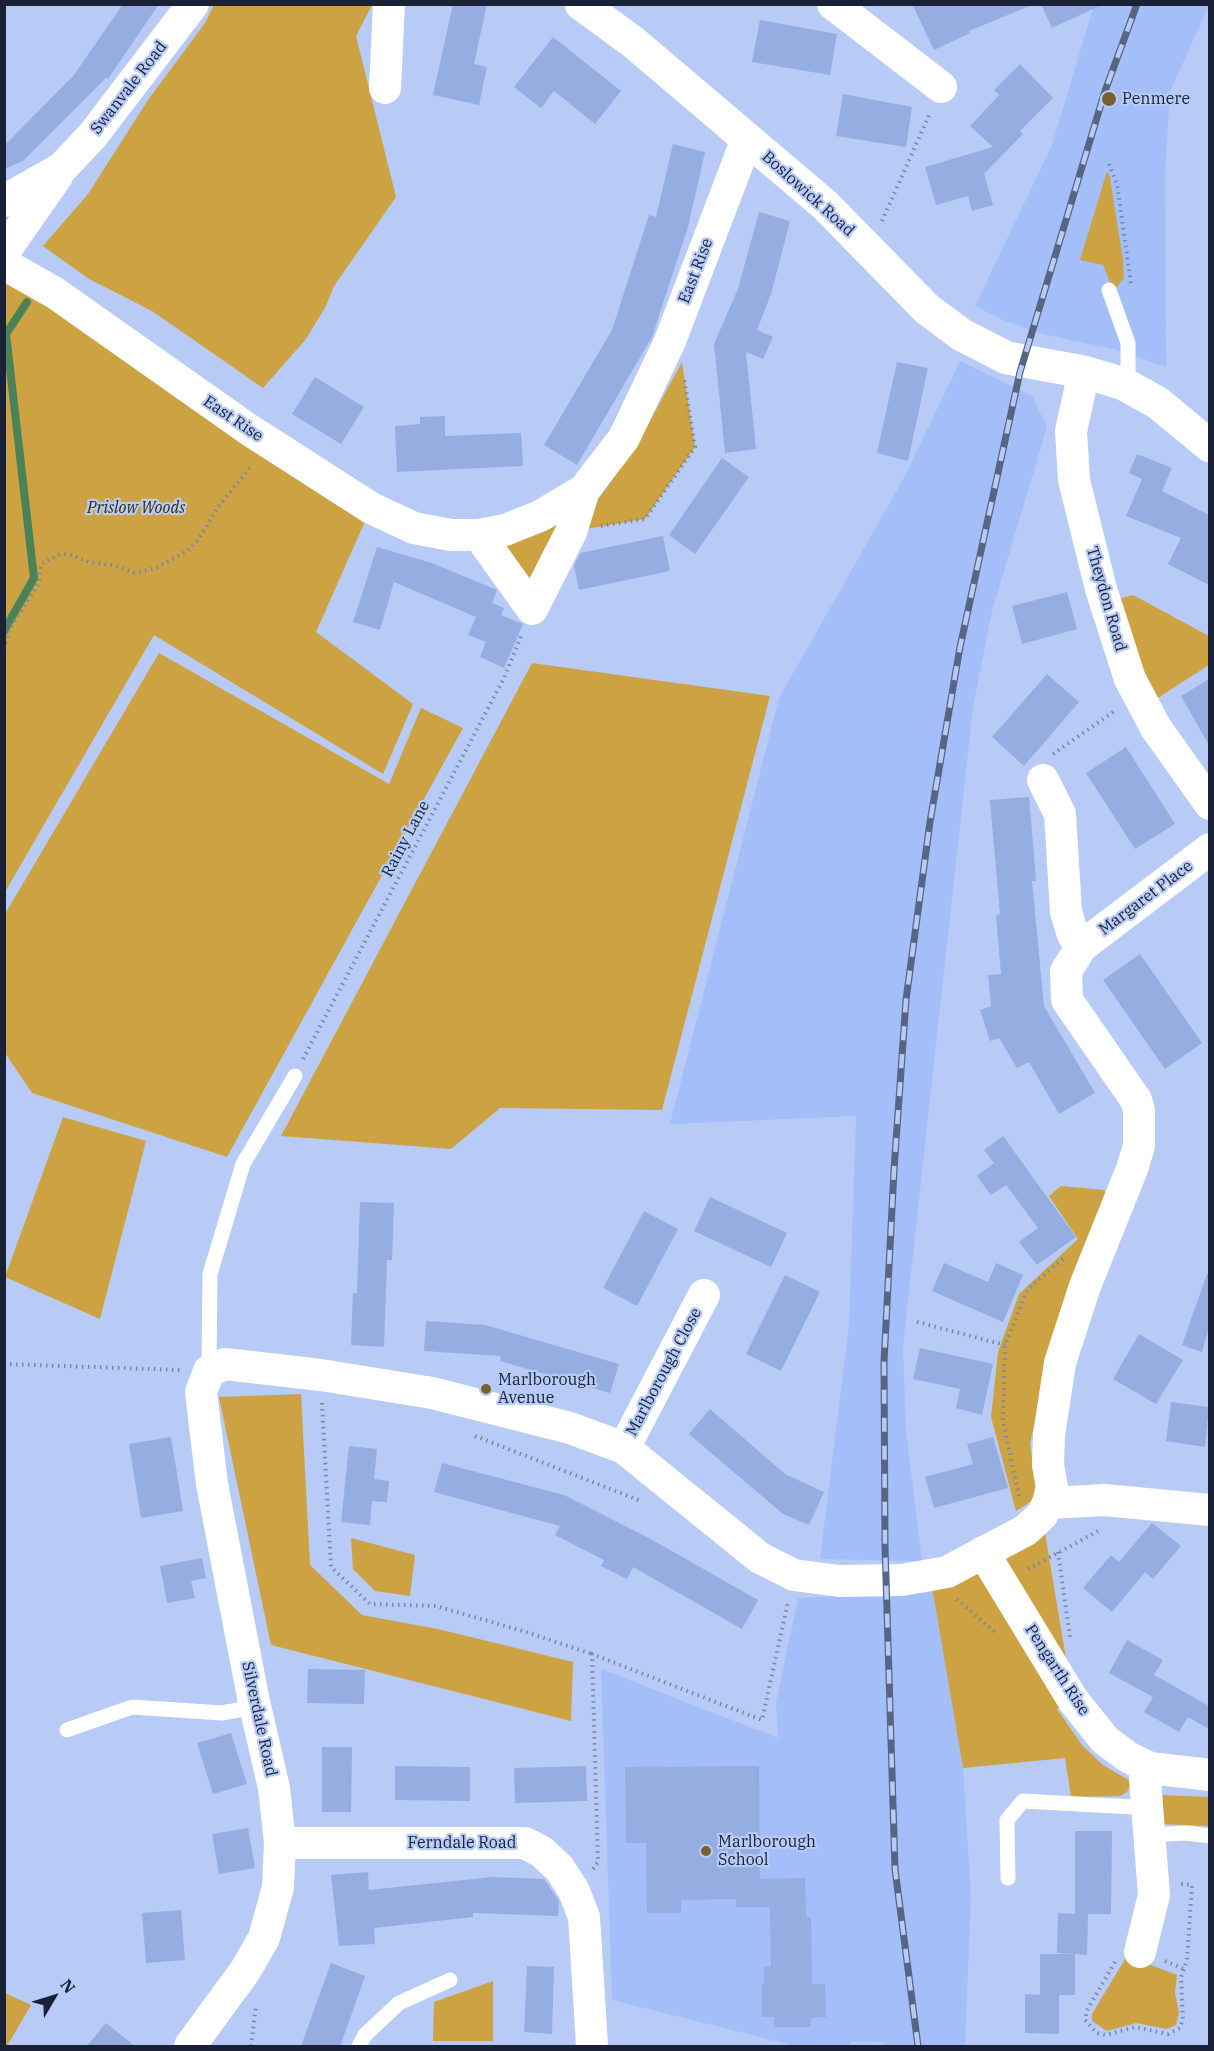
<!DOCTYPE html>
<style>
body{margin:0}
#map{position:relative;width:1214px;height:2051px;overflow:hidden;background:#b7cbf6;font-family:"IBM Plex Serif",serif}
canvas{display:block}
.frame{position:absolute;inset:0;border:6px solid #182135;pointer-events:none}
.north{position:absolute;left:24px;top:1967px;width:60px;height:60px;-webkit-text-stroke:4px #b7cbf6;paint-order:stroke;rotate:52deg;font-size:16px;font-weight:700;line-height:24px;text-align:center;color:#182135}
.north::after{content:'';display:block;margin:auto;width:21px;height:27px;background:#182135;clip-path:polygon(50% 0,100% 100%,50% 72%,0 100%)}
</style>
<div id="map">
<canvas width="1214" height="2051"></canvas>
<div class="frame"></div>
<div class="north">N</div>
</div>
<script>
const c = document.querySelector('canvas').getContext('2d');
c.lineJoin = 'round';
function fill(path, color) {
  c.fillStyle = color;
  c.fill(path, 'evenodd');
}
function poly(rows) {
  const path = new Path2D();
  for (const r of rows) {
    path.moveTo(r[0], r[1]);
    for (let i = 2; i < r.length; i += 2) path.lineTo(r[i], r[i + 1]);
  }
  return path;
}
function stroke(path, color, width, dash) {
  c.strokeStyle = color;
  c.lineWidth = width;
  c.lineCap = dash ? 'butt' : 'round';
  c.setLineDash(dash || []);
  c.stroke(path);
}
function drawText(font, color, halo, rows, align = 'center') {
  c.font = font + ' "IBM Plex Serif",serif';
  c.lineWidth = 4.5;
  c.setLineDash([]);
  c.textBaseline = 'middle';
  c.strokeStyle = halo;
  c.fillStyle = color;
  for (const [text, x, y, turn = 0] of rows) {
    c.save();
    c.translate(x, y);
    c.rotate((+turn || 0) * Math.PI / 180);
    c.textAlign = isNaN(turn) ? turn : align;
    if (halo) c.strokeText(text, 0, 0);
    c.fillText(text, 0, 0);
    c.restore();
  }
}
const built = poly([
 [1094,5,1209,5,1170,92,1165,174,1166,367,1114,349,1042,334,1003,320,975,306,1052,145],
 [960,361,1032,396,1047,427,992,611,973,707,903,1346,906,1430,922,1561,820,1559,849,1325,856,1116,670,1124,779,698,905,476],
 [934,1592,963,1768,971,1896,965,2046,884,2046,883,2042,852,2041,850,2046,796,2046,612,2000,601,1669,778,1738,776,1703,798,1598]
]);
const green = poly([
 [214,5,372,5,356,36,396,197,334,286,326,306,306,339,263,388,152,311,89,279,43,246,88,194,148,100,205,23],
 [1107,171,1110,178,1123,260,1124,278,1117,287,1112,287,1103,265,1080,260],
 [5,270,371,508,316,632,413,704,383,774,154,635,5,892],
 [682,362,695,447,645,519,574,531,530,598,491,543,569,519,600,497,638,443],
 [1133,595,1209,636,1209,665,1153,701,1115,600],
 [159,653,389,784,421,708,463,728,227,1157,32,1093,5,1053,5,914],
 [532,663,770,696,662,1110,500,1108,451,1149,281,1136],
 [63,1117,146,1141,100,1319,5,1277],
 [1061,1186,1104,1190,1108,1196,1039,1402,1030,1444,1036,1490,1035,1499,1016,1511,991,1417,998,1352,1019,1294,1078,1239,1049,1196],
 [301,1394,310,1565,362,1615,438,1629,573,1662,571,1721,271,1645,219,1397],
 [1042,1515,1073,1700,1057,1709,1082,1745,1103,1765,1132,1782,1127,1792,1120,1796,1071,1797,1065,1758,963,1768,930,1575],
 [351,1538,415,1555,410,1596,375,1591,353,1569],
 [1160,1795,1209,1797,1209,1826,1161,1824],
 [1127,1956,1177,1975,1175,1993,1179,2013,1176,2025,1167,2029,1136,2023,1107,2031,1092,2021,1092,2014],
 [493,1981,493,2041,433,2041,434,2002],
 [5,1993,31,2005,7,2046,4,2046]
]);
const stream = poly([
 [4,631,34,578,6,334,27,302]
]);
const building = poly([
 [123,4,159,4,108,79,106,78,23,161,4,169,4,146,74,75],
 [453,4,487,4,474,64,487,67,479,105,433,95],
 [912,4,1032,4,1032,5,969,31,970,33,934,50],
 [1041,4,1104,4,1052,28],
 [760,20,837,34,830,75,752,62],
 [553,37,621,91,595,124,554,91,541,108,514,87],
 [1020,64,1053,98,1020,131,1023,134,984,174,993,205,972,211,968,196,936,205,925,167,993,147,970,126,999,95,994,90],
 [843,94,912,107,906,147,836,136],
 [673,144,705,152,688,227,652,337,577,465,544,445,612,330,649,215,656,217],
 [759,212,790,221,771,294,757,330,773,337,763,359,746,352,756,449,725,453,714,344,738,289],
 [897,362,928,368,908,461,877,453],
 [315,377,364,407,341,444,292,414],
 [445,416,445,436,521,433,523,466,397,472,395,426,420,424,420,417],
 [1137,454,1172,468,1162,491,1209,515,1209,585,1168,564,1181,538,1126,516,1142,479,1129,473],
 [722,458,749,477,695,554,669,535],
 [663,536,670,571,579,590,574,566,580,553],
 [377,547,432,563,497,590,492,603,504,608,501,615,523,624,504,668,480,657,486,642,468,635,476,617,394,582,380,630,353,622],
 [1067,592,1077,629,1022,644,1012,606],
 [1047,674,1079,702,1024,766,992,737],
 [1209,679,1209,745,1181,696],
 [1126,747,1175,824,1135,849,1086,773],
 [1029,797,1036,881,1032,881,1044,1006,1095,1093,1059,1114,1029,1062,1017,1068,999,1038,990,1041,980,1010,991,1006,988,975,1001,974,996,915,1000,914,990,800],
 [1140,954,1202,1043,1165,1069,1103,980],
 [1003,1136,1076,1237,1037,1265,1019,1242,1038,1228,1006,1185,991,1195,977,1176,994,1163,984,1150],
 [710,1197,787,1233,771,1267,694,1231],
 [360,1202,394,1203,392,1260,387,1260,384,1347,351,1345,353,1293,357,1293],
 [644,1211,678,1229,637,1306,603,1288],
 [944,1263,988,1282,996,1263,1023,1275,1003,1322,932,1291],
 [1207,1274,1209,1274,1209,1327,1202,1352,1182,1345],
 [785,1275,820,1292,781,1371,746,1354],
 [426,1321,485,1325,619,1364,610,1393,500,1361,501,1356,424,1351],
 [1139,1334,1183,1360,1156,1404,1113,1379],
 [920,1348,993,1364,982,1415,956,1408,960,1389,913,1379],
 [1171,1402,1209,1407,1205,1447,1166,1441],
 [710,1409,785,1474,824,1492,809,1525,783,1514,689,1434],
 [171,1437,183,1511,141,1518,129,1444],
 [993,1437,1008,1488,934,1508,925,1477,973,1464,967,1444],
 [349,1446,377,1449,374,1479,389,1481,387,1502,372,1501,370,1525,341,1522],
 [442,1463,564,1495,649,1538,758,1600,742,1629,633,1567,627,1579,601,1566,604,1560,555,1535,560,1526,434,1492],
 [1152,1523,1181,1546,1153,1579,1145,1572,1112,1612,1083,1588,1111,1555,1119,1562],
 [202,1558,206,1578,191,1581,195,1598,167,1603,160,1566],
 [1127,1640,1163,1660,1154,1675,1209,1706,1209,1729,1188,1717,1179,1732,1144,1712,1153,1697,1109,1673],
 [308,1669,365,1670,364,1704,307,1703],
 [231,1733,247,1784,213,1794,197,1743],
 [322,1747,352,1747,351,1812,322,1812],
 [395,1766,470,1767,470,1801,395,1800],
 [586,1766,587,1801,515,1803,514,1768],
 [759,1766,760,1879,805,1878,806,1917,811,1917,812,1984,825,1984,826,2017,811,2018,811,2027,774,2027,774,2017,762,2017,762,1983,764,1983,764,1966,771,1967,770,1907,736,1907,736,1899,681,1900,681,1913,647,1913,646,1843,626,1843,625,1767],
 [248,1828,255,1868,219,1874,212,1834],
 [1075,1831,1112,1831,1111,1914,1084,1914,1088,1914,1087,1955,1075,1954,1075,1995,1055,1995,1059,1995,1059,2034,1025,2033,1025,1994,1040,1995,1040,1954,1074,1954,1057,1953,1058,1913,1075,1914],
 [368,1872,369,1890,492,1877,544,1879,559,1901,558,1916,473,1913,473,1917,374,1928,375,1944,339,1946,331,1875],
 [181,1910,185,1960,146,1963,142,1913],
 [331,1963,365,1976,351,2016,340,2046,301,2046],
 [527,1966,554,1967,552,2034,524,2032],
 [106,2023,135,2046,87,2046]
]);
const path = poly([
 [1109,164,1117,184,1131,284],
 [882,221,930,113],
 [601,526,645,519,695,447,684,378],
 [4,649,9,630,39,583,41,564,59,555,69,554,89,562,113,565,135,573,156,568,187,551,199,539,218,507,252,465],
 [1053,754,1116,710],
 [303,1059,504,678,522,634],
 [917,1322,1005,1345],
 [4,1364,181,1370],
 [322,1403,331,1567,370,1604,436,1606,526,1632,592,1654],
 [475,1436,641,1501],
 [1019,1496,1003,1421,1005,1345,1028,1289,1065,1257],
 [1058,1552,1070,1637],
 [1028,1569,1100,1530],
 [957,1599,997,1634],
 [593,1869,598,1862,592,1654,762,1720,788,1602],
 [1165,1961,1184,1969],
 [1115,1962,1087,2010,1085,2020,1097,2033,1106,2035,1135,2027,1168,2034,1180,2028,1183,2019,1181,1977,1187,1960,1192,1885,1181,1884],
 [251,2046,256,2006]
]);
const lane = poly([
 [1109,290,1128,343,1128,370,1124,384],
 [209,1371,210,1274,243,1164,295,1076],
 [67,1730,132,1707,222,1713,255,1707],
 [1149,1835,1186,1833,1210,1836],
 [1008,1878,1007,1820,1023,1801,1132,1807,1146,1803],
 [359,2046,365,2035,399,2003,450,1980]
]);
const street = poly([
 [833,4,941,87],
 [385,88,389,4],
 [4,201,62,168,93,135,193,4],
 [4,252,57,176],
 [4,264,55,293,248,429,371,508,414,528,451,535,479,535,505,530,540,516,584,490,624,438,670,341,747,139],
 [1084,372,1071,431,1074,480,1101,589,1130,679,1156,728,1210,804],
 [479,535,532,609,571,532,584,490],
 [1043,780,1060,814,1066,912,1073,935,1082,946,1066,971,1067,1000,1136,1100,1139,1110,1139,1146,1132,1169,1085,1286,1060,1363,1049,1435,1048,1465,1052,1487,1048,1503],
 [1082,946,1210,849],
 [624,1448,704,1295],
 [983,1552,1073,1700,1105,1740,1128,1757,1150,1768,1210,1775],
 [280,1843,525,1843,542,1852,560,1869,574,1891,584,1917,592,2046],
 [1140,1952,1154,1895,1145,1779,1150,1768],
 [190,2046,245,1971,264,1938,278,1887,280,1843,274,1788,253,1697,212,1484,201,1392,209,1371,225,1364,321,1375,432,1393,570,1428,624,1448,760,1558,794,1575,839,1581,902,1580,947,1572,1026,1530,1042,1515,1048,1503,1104,1500,1210,1510]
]);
const secondary = poly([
 [581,4,633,42,825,205,927,309,962,335,1007,358,1084,372,1124,384,1158,403,1210,446]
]);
const rail = poly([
 [918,2046,895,1869,885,1546,884,1362,894,1170,906,1000,930,822,960,647,1020,372,1105,91,1137,4]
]);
const markers = [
 [1109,99,8,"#776131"],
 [486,1389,6,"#776131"],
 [706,1851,6,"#776131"]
];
const streetNames = [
 ["Swanvale Road",129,88,-52],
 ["Boslowick Road",808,194,42],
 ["East Rise",696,271,-69],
 ["East Rise",233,419,34],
 ["Theydon Road",1106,599,74],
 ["Rainy Lane",406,839,-62],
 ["Margaret Place",1146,898,-37],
 ["Marlborough Close",664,1372,-62],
 ["Pengarth Rise",1057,1670,57],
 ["Silverdale Road",259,1719,78],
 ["Ferndale Road",462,1843]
];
const poiNames = [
 ["Penmere",1122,99],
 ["Marlborough",498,1380],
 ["Avenue",498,1398],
 ["Marlborough",718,1842],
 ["School",718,1860]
];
const parkNames = [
 ["Prislow Woods",136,508]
];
fill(built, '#a3bef9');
fill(green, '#cca243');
stroke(stream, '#4b8257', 8);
fill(building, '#95ade0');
stroke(path, '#7787a8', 4, [1.5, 4.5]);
stroke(lane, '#fff', 15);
stroke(street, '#fff', 32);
stroke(secondary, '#fff', 33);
stroke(rail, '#586582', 7);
stroke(rail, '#b7cbf6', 4.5, [14]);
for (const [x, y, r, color] of markers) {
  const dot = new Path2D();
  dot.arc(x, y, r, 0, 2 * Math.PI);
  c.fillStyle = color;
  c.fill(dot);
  stroke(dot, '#b7cbf6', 2);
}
drawText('16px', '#182135', '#b7cbf6', streetNames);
drawText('16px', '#182135', '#b7cbf6', poiNames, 'left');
drawText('italic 16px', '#392800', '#b7cbf6', parkNames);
</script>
